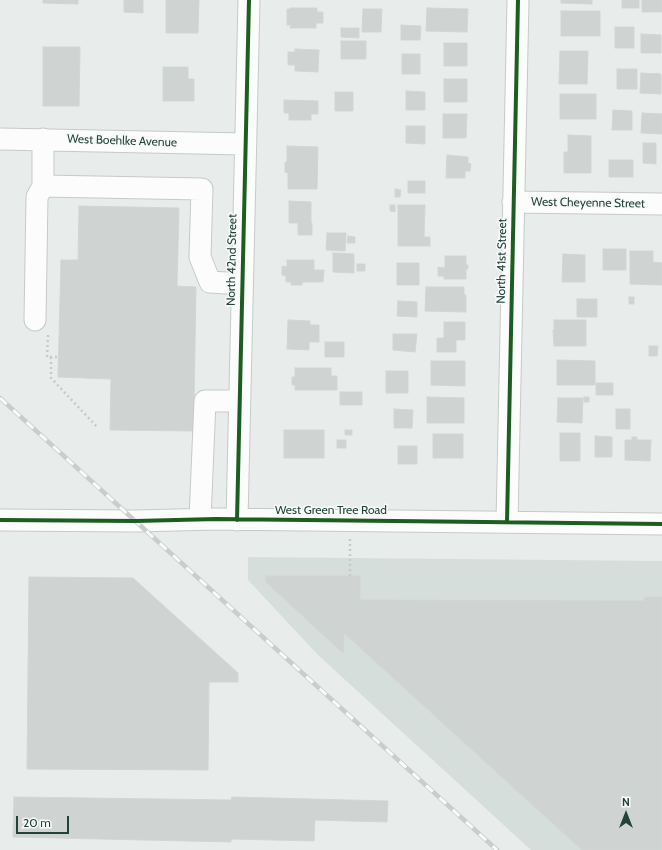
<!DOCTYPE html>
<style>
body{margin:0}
#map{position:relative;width:662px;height:850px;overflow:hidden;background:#e8edeb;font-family:Cabin,sans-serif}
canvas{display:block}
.north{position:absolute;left:606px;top:794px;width:40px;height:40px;-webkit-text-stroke:3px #f7fbf9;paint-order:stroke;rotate:0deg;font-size:11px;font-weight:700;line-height:16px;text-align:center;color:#24423a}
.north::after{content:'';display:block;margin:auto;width:14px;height:18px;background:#24423a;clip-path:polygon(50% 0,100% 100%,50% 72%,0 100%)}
.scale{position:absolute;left:16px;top:816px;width:53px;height:18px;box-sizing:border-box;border:2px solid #24423a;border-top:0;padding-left:5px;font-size:12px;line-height:14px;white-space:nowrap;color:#24423a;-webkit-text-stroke:3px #f7fbf9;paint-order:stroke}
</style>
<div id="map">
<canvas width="662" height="850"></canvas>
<div class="north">N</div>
<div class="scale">20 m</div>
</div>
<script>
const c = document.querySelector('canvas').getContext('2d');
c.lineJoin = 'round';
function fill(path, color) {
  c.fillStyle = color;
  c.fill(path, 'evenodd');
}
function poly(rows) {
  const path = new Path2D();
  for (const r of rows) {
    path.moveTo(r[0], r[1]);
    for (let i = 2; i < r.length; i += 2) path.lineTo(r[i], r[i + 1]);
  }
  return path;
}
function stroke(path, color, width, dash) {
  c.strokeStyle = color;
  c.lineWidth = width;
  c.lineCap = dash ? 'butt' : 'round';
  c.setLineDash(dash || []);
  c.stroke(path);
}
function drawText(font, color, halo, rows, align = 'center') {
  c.font = font + ' Cabin,sans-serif';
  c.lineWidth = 3;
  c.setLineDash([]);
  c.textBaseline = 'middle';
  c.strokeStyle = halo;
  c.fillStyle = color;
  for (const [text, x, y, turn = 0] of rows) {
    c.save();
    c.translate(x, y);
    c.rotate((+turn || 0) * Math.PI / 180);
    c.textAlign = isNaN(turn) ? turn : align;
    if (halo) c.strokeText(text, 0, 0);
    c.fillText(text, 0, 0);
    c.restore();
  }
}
const built = poly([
 [248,557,662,561,662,850,531,850,318,655,248,580]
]);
const building = poly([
 [43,0,78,0,78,4,43,3,43,0],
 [124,0,143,0,143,13,124,12,124,0],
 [166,0,199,0,198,33,166,33,166,0],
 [561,0,592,0,592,4,561,3,561,0],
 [622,0,639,0,639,8,622,8,622,0],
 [642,0,662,0,662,12,642,12,642,0],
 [291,8,317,8,317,12,323,12,323,23,316,23,316,28,290,28,291,25,287,25,287,9,290,9,291,8],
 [427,8,468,9,467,32,426,31,427,8],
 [363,9,382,9,381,32,362,32,363,9],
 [561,11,600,11,600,36,561,36,561,11],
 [401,25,421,26,420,40,401,40,401,25],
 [615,27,634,27,634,48,615,48,615,27],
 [341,28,359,28,359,38,341,37,341,28],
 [641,34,661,35,661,53,641,53,641,34],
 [341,41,366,41,366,59,341,59,341,41],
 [444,43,467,43,467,66,444,66,444,43],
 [43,47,80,47,79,106,43,106,43,47],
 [295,49,319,50,318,72,295,71,295,65,288,65,288,52,295,52,295,49],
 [560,51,588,51,587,84,559,84,560,51],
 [402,54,420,54,420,74,402,74,402,54],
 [163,67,188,67,188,79,194,79,194,101,163,101,163,67],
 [617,69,637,69,637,89,617,89,617,69],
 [641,73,661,74,661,94,640,93,641,73],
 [444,79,467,79,467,102,444,102,444,79],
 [406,91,425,92,425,110,406,110,406,91],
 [335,92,353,92,353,111,335,111,335,92],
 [560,94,596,94,596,119,560,119,560,94],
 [284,100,318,101,318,114,311,114,311,120,289,120,289,113,284,113,284,100],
 [613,110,632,111,632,130,612,130,613,110],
 [642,113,662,114,662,134,641,133,642,113],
 [443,114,467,114,466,138,443,138,443,114],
 [406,126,425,126,425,144,406,143,406,126],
 [568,135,591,136,591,173,564,173,564,152,568,152,568,135],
 [643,143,656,143,656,164,643,163,643,143],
 [287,146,318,147,317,189,288,189,288,173,285,172,285,162,287,162,287,146],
 [447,155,468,157,468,163,471,164,470,171,465,171,465,178,446,178,447,155],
 [609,160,633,160,633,177,609,177,609,160],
 [408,181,425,181,425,193,408,193,408,181],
 [395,189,401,190,400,197,395,197,395,189],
 [289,201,311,202,311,223,312,223,312,235,298,235,298,223,289,223,289,201],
 [390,205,395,205,395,212,390,211,390,205],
 [398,205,425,205,424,237,430,237,430,246,398,246,398,205],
 [79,206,179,208,177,286,196,287,194,404,199,404,199,411,194,410,193,431,110,430,111,379,58,377,61,260,78,260,79,206],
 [327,233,346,233,345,251,326,250,327,233],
 [348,236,355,237,355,243,347,243,348,236],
 [603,249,626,249,626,270,603,270,603,249],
 [630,251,653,251,653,262,662,263,662,285,630,284,630,251],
 [333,253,354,254,354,273,333,272,333,253],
 [563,254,585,255,585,282,562,282,563,254],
 [445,256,466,256,466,265,468,265,468,269,466,269,466,279,444,279,444,276,438,276,438,267,445,268,445,256],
 [287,260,314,260,314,270,324,270,323,282,302,282,302,285,291,285,291,282,286,282,286,276,282,275,282,266,287,267,287,260],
 [397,263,419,263,419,285,397,285,397,263],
 [357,264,365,264,365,271,357,271,357,264],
 [426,287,464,287,464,295,466,295,466,312,425,311,426,287],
 [629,297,634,297,634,304,629,304,629,297],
 [577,299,597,299,597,317,577,317,577,299],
 [398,301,417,302,417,317,397,316,398,301],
 [288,320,310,321,310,325,319,325,319,342,309,342,309,350,287,349,288,320],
 [554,320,586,320,586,346,554,346,553,330,554,330,554,320],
 [444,322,465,322,465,340,456,340,456,352,437,352,437,338,444,338,444,322],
 [393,334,417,334,415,352,393,350,393,334],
 [325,342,344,342,344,357,325,357,325,342],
 [649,346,658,346,657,356,649,356,649,346],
 [557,360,595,361,595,385,557,385,557,360],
 [431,361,465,361,465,386,431,385,431,361],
 [295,368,331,368,331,376,337,376,337,390,295,390,295,385,292,385,292,377,295,377,295,368],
 [386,371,408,371,408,393,386,393,386,371],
 [596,383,613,383,613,395,596,395,596,383],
 [340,392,362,392,362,405,340,405,340,392],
 [427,397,464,398,464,423,427,423,427,397],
 [584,397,589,397,589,402,584,402,584,397],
 [558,398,583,398,582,423,557,422,558,398],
 [394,409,413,410,412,428,394,428,394,409],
 [616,409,630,409,630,429,616,429,616,409],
 [284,430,324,430,324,458,284,458,284,430],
 [345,430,352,430,352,435,345,435,345,430],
 [560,433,580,433,580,461,560,461,560,433],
 [433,434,463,434,463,458,433,458,433,434],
 [595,436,612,437,612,457,595,457,595,436],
 [632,437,637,437,637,440,651,440,650,461,625,460,625,440,632,440,632,437],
 [337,440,346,440,346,448,337,448,337,440],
 [398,446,417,446,417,464,398,464,398,446],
 [266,576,360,576,360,600,644,601,644,597,662,597,662,850,582,850,344,633,343,653,266,582,266,576],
 [29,577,133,578,238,673,238,682,209,682,208,770,27,769,29,577],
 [14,797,231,800,232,797,388,801,387,822,315,820,314,841,231,839,231,842,13,837,14,797]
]);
const path = poly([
 [48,335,47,357,59,357],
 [51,357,51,378,98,428],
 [350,576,350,539]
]);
const minor = poly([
 [0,139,244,144],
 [43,139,43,186,202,189,200,257,210,282,242,284],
 [513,202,662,204],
 [35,320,37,197,43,186],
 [200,519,205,401,239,401],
 [0,520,136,521,216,519,662,524],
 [237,520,249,0],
 [507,522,518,0]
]);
const rail = poly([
 [0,398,497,850]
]);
const cycleway = poly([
 [0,520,136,521,216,519,662,524],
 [237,520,249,0],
 [507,522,518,0]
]);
const streetNames = [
 ["West Boehlke Avenue",122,141,2],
 ["West Cheyenne Street",588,203,1],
 ["North 42nd Street",232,260,-89],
 ["North 41st Street",502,261,-89],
 ["West Green Tree Road",331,510]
];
fill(built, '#d6dedb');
fill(building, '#cfd4d2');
stroke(building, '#d1d6d4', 1);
stroke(minor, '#c5cac8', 23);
stroke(path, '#c3ccca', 2.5, [2, 3]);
stroke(minor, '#fcfcfc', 21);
stroke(rail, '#c9cdcc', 4.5);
stroke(rail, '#f7fbf9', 3, [9]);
stroke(cycleway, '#1b5e20', 4);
drawText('12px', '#24423a', '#f7fbf9', streetNames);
</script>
